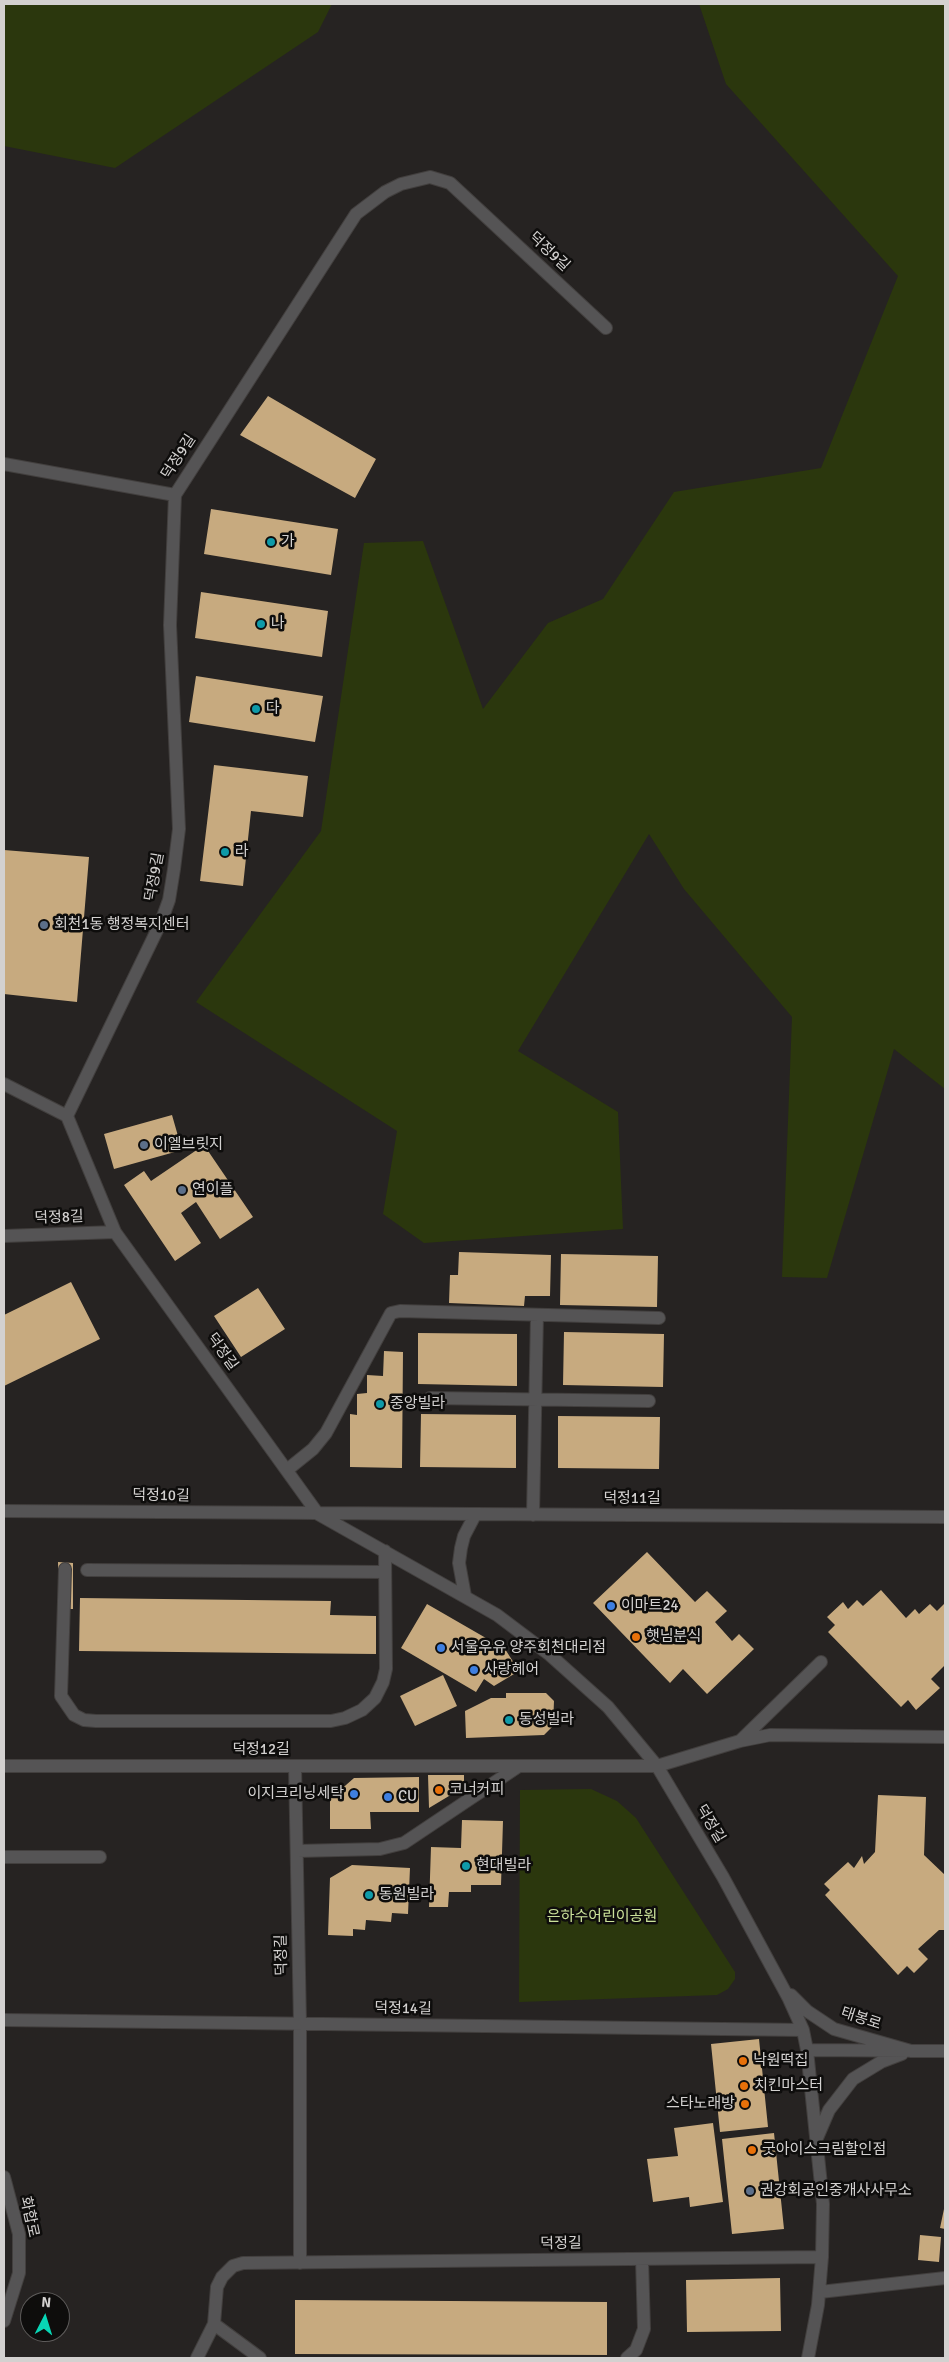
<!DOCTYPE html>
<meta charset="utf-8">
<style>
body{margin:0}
#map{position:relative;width:949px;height:2362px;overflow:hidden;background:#262322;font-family:Signika,sans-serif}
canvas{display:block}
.frame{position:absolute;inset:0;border:5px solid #d3d1d0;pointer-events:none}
.north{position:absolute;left:20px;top:2292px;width:50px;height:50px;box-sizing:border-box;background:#0e0d0c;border:1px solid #5d5b5a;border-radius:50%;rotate:5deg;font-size:14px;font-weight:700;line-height:20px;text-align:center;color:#d3d1d0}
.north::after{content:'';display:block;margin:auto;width:18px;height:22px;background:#08d5b5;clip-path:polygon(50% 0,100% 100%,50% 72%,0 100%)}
</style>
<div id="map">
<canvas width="949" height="2362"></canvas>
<div class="frame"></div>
<div class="north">N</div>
</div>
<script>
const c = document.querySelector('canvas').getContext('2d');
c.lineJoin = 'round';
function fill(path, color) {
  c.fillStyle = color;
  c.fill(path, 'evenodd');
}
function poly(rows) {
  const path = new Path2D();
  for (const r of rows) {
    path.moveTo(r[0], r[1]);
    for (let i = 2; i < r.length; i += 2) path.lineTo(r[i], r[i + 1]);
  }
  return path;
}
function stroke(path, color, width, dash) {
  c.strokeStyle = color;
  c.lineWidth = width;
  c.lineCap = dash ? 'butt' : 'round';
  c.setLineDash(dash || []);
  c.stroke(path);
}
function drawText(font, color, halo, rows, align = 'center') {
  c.font = font + ' Signika,"Noto Sans KR",sans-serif';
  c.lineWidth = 5;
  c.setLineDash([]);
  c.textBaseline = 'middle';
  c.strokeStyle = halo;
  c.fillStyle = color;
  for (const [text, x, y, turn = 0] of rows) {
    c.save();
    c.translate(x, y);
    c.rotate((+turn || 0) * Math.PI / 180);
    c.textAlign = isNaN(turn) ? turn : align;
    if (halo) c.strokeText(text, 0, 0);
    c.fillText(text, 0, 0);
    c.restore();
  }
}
const green = poly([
 [4,4,332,4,318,32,115,168,4,146],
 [699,4,945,4,945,1089,894,1049,827,1278,782,1277,792,1017,684,889,649,834,518,1051,618,1112,623,1229,424,1243,383,1214,397,1131,196,1002,321,831,364,543,423,541,483,709,548,623,603,599,674,492,821,468,898,276,726,84],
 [591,1789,617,1801,636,1818,735,1972,735,1979,728,1989,717,1995,519,2002,520,1790]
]);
const building = poly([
 [268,396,376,459,355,498,240,435],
 [211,509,338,529,331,575,204,554],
 [201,592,328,611,322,657,195,638],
 [196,676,323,696,315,742,189,722],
 [214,765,308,776,303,817,251,811,243,886,200,881],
 [4,850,89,857,77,1002,4,994],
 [172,1115,182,1150,114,1169,104,1134],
 [204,1145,253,1217,220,1239,196,1202,181,1213,201,1243,175,1261,124,1185,144,1171,151,1181],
 [459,1252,551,1255,550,1296,525,1296,524,1306,449,1303,450,1275,458,1275],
 [561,1254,658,1256,657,1307,560,1305],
 [71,1282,100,1339,4,1386,4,1315],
 [258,1288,285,1329,241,1357,214,1316],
 [564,1332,664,1334,663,1387,563,1385],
 [418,1333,517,1334,517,1386,418,1384],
 [384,1351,403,1352,402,1468,350,1467,350,1414,357,1415,357,1394,367,1393,367,1375,383,1376],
 [421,1414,516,1415,516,1468,420,1467],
 [558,1416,660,1417,659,1469,558,1468],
 [647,1552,695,1602,707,1591,727,1611,715,1622,732,1641,739,1634,754,1649,707,1694,683,1669,670,1683,593,1603],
 [58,1562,73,1563,73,1609,59,1609],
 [881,1590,906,1618,915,1609,919,1614,930,1604,937,1611,945,1603,945,1665,931,1679,940,1688,916,1710,908,1700,901,1707,828,1632,835,1625,827,1617,843,1602,848,1609,857,1600,863,1606],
 [80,1598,331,1601,330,1615,376,1616,376,1654,79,1651],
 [427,1604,505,1649,519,1671,494,1686,484,1679,476,1692,401,1648],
 [443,1675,457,1706,415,1726,400,1696],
 [506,1693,546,1693,554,1701,553,1726,544,1735,466,1738,465,1711,491,1698,506,1698],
 [428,1775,464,1775,464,1787,429,1808],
 [419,1777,419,1812,370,1812,371,1829,330,1829,330,1799,354,1778],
 [878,1795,926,1797,924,1855,945,1875,945,1930,939,1930,918,1949,928,1959,914,1973,907,1966,898,1975,825,1895,830,1890,824,1884,848,1862,854,1868,862,1856,864,1864,875,1852],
 [462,1820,503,1821,501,1885,471,1885,471,1892,449,1892,448,1907,429,1907,431,1847,461,1848],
 [352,1865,410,1868,408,1914,392,1913,391,1922,366,1920,365,1930,353,1929,353,1936,328,1935,330,1878],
 [759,2039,768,2127,720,2132,711,2044],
 [713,2123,723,2202,690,2207,689,2197,653,2202,647,2159,678,2156,674,2128],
 [774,2133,784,2229,732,2234,722,2139],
 [944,2209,945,2209,945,2229,940,2228],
 [920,2235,941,2237,939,2262,918,2260],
 [780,2278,781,2331,687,2332,686,2280],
 [295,2300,607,2302,607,2355,295,2354]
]);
const minor = poly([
 [4,464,175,495],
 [4,1084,67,1116,115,1232,318,1514,497,1615,550,1655,608,1707,657,1766,723,1877,789,1999,803,2030,807,2050,823,2204,822,2257,818,2305,808,2358],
 [67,1116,161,922,169,900,174,869,179,829,170,625,175,495,356,214,385,192,401,184,430,177,450,183,606,328],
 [4,1236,115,1232],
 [430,1398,649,1401],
 [287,1470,313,1449,326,1433,391,1313,400,1311,659,1318],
 [4,1511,945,1517],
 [533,1515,537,1315],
 [65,1569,61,1696,74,1715,84,1720,96,1721,331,1721,345,1718,362,1710,375,1698,383,1682,386,1669,385,1551],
 [87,1570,385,1572],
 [465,1596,459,1563,461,1548,464,1536,475,1515],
 [740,1741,821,1662],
 [4,1766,657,1766,740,1741,770,1735,945,1737],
 [295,1766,300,2024,300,2263],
 [297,1851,380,1849,404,1843,519,1766],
 [4,1857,100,1857],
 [791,1995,807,2011,834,2029,911,2051],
 [4,2020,803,2030],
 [807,2050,945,2051],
 [817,2138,829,2110,853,2079,881,2062,902,2054],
 [4,2177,19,2234,19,2273,4,2321],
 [820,2292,945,2278],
 [214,2324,260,2358],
 [197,2358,214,2324,217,2287,222,2277,233,2266,243,2263,822,2257],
 [627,2358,636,2350,644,2329,642,2259]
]);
const markers = [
 [271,542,5,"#0f9aa8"],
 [261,624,5,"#0f9aa8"],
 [256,709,5,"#0f9aa8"],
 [225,852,5,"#0f9aa8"],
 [44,925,5,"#5c6f8a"],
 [144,1145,5,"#5c6f8a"],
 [182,1190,5,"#5c6f8a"],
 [380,1404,5,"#0f9aa8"],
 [611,1606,5,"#3f7fe0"],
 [636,1637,5,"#e8710a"],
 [441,1648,5,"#3f7fe0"],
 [474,1670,5,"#3f7fe0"],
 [509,1720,5,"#0f9aa8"],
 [439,1790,5,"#e8710a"],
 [354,1794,5,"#3f7fe0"],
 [388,1797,5,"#3f7fe0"],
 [466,1866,5,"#0f9aa8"],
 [369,1895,5,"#0f9aa8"],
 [743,2061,5,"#e8710a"],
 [744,2086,5,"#e8710a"],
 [745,2104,5,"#e8710a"],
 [752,2150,5,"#e8710a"],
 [750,2191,5,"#5c6f8a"]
];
const streetNames = [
 ["덕정9길",549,252,43],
 ["덕정9길",179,457,-57],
 ["덕정9길",155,877,-80],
 ["덕정8길",59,1218,-2],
 ["덕정길",222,1352,54],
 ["덕정10길",161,1496,1],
 ["덕정11길",632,1499],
 ["덕정12길",261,1750],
 ["덕정길",710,1824,59],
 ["덕정길",282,1955,-91],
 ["덕정14길",403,2009,1],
 ["태봉로",861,2019,18],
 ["화합로",29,2217,78],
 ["덕정길",561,2244,-1]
];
const poiNames = [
 ["가",281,542],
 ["나",271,624],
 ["다",266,709],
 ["라",235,852],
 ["회천1동 행정복지센터",54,925],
 ["이엘브릿지",154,1145],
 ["연이플",192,1190],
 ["중앙빌라",390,1404],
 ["이마트24",621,1606],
 ["햇님분식",646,1637],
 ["서울우유 양주회천대리점",451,1648],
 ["사랑헤어",484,1670],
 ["동성빌라",519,1720],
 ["코너커피",449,1790],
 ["이지크리닝세탁",344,1794,"right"],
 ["CU",398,1797],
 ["현대빌라",476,1866],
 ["동원빌라",379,1895],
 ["낙원떡집",753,2061],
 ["치킨마스터",754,2086],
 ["스타노래방",735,2104,"right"],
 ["굿아이스크림할인점",762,2150],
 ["권강회공인중개사사무소",760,2191]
];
const parkNames = [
 ["은하수어린이공원",602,1917]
];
fill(green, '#2b370d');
fill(building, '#c7aa7f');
stroke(minor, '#423f3e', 14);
stroke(minor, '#555455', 12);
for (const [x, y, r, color] of markers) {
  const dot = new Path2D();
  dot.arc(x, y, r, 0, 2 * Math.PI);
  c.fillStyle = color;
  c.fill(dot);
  stroke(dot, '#0e0d0c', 2);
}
drawText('15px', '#d3d1d0', '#0e0d0c', streetNames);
drawText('15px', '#d3d1d0', '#0e0d0c', poiNames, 'left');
drawText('15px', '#cae199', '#0e0d0c', parkNames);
</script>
